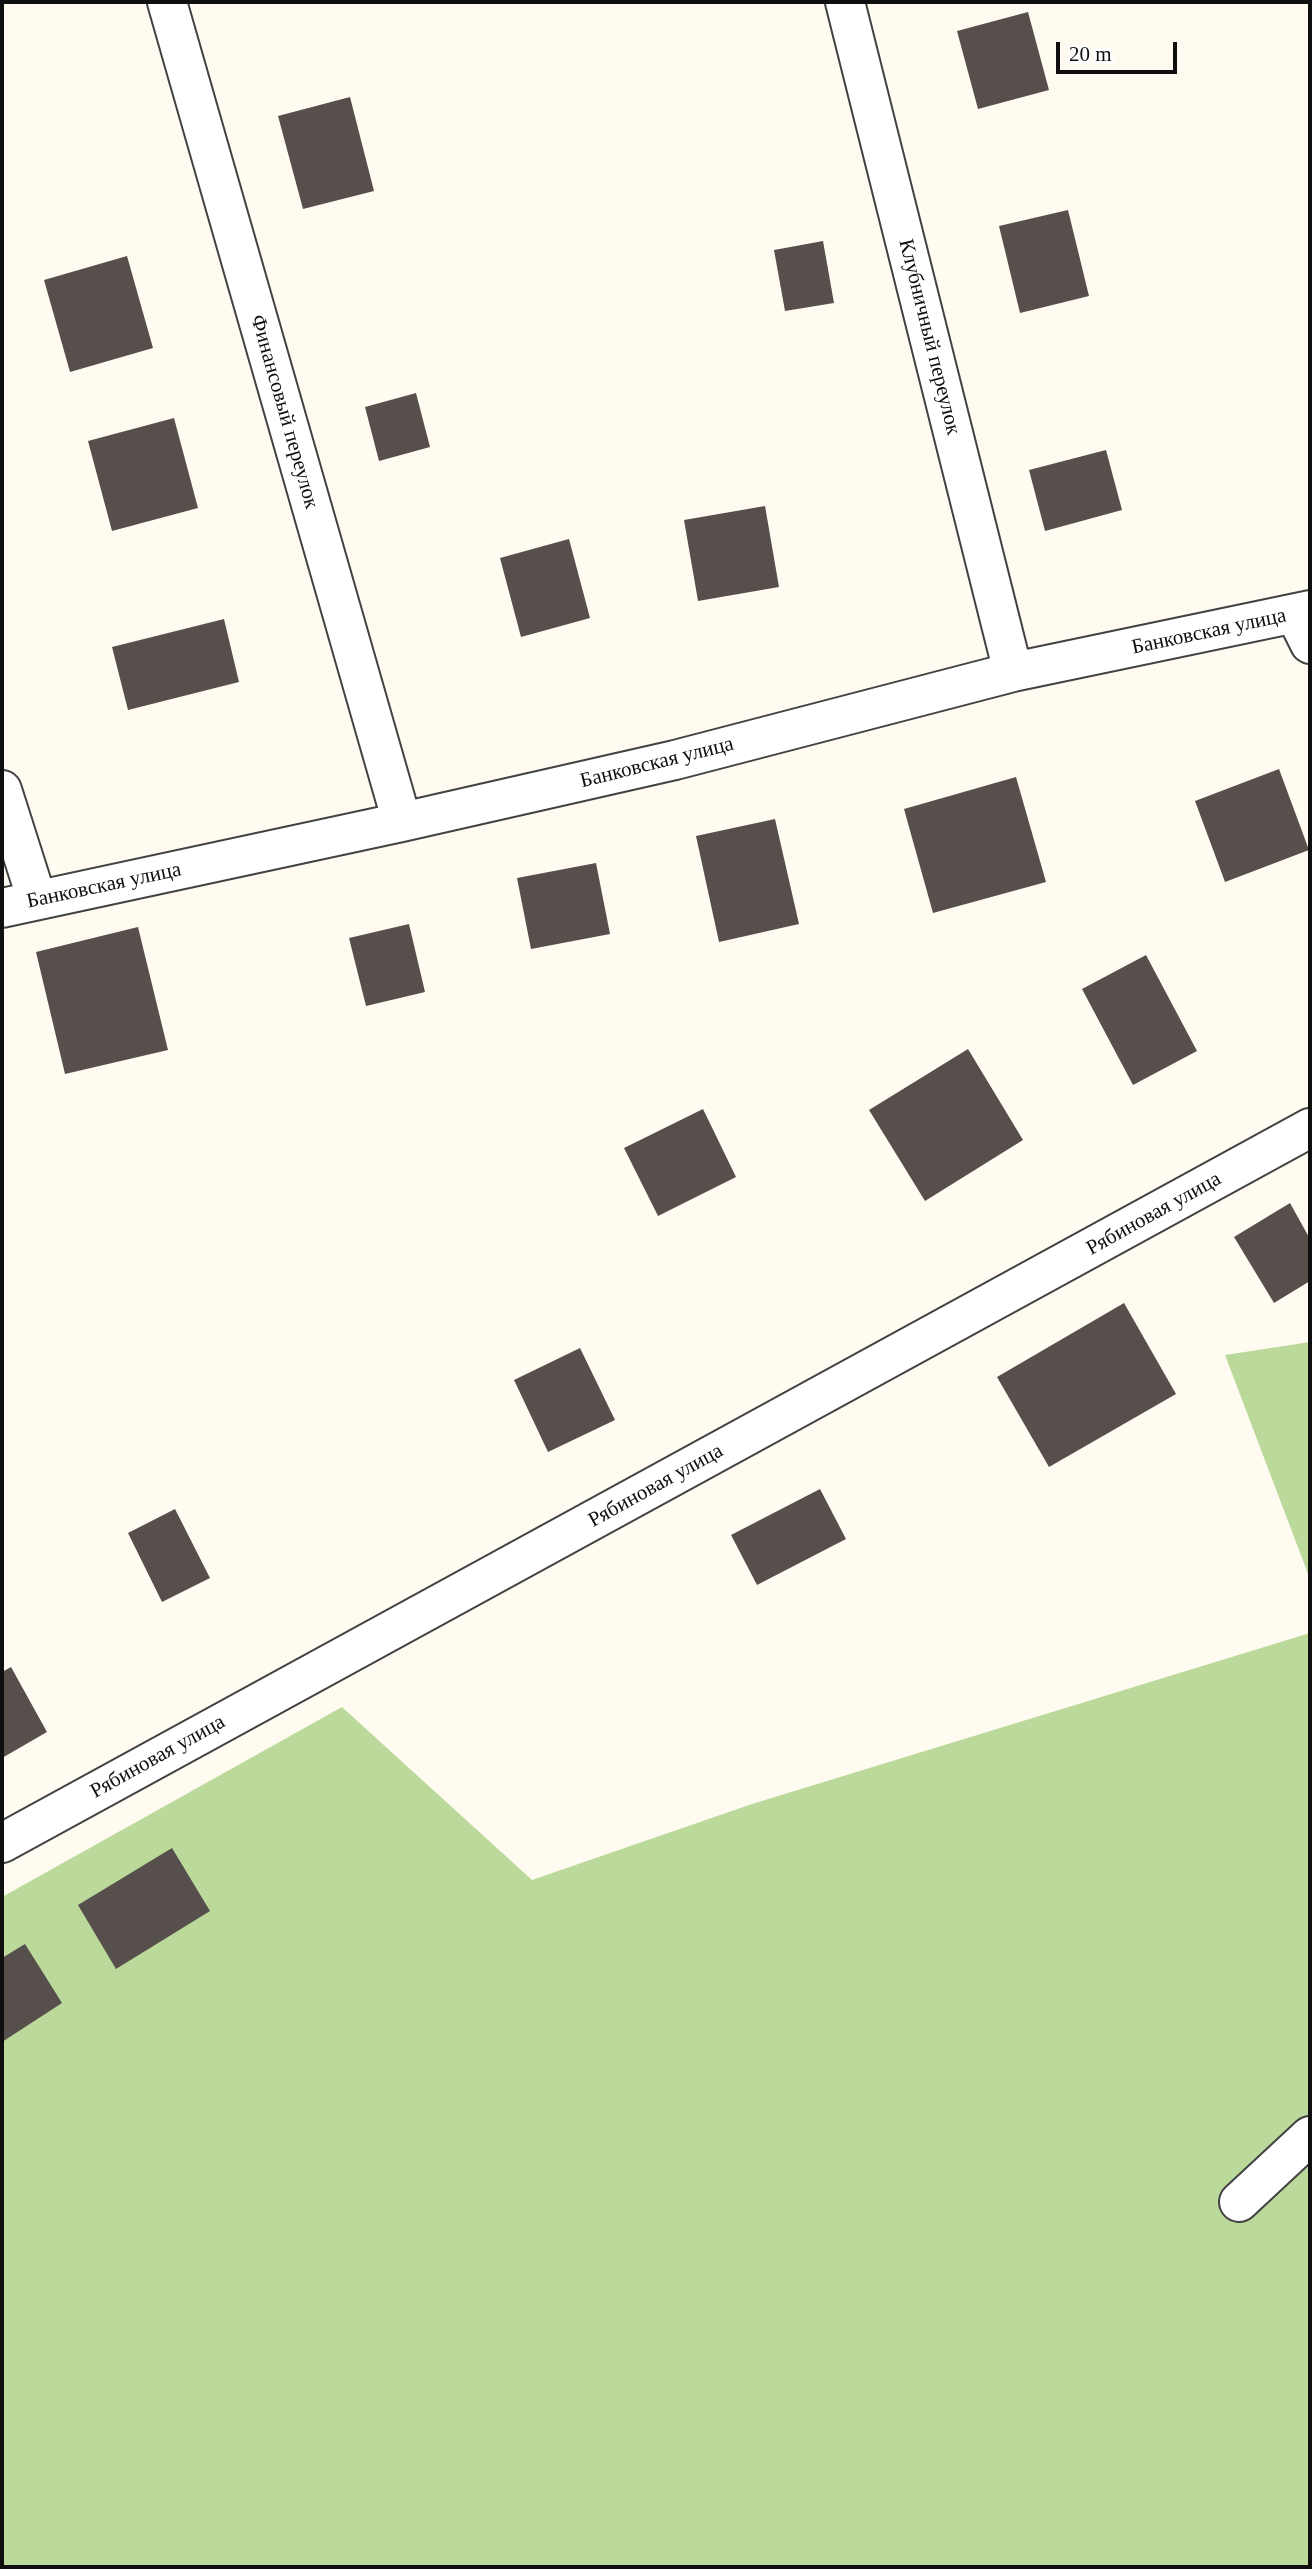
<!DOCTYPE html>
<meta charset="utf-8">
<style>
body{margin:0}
#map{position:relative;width:1312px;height:2569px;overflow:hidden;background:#fffbf1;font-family:Georgia,serif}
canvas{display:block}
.frame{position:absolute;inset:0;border:4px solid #0f0f0f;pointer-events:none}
.scale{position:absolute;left:1056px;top:42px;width:121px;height:32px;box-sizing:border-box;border:4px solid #0f0f0f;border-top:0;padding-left:9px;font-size:21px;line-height:24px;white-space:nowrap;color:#0f0f0f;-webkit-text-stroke:5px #fff;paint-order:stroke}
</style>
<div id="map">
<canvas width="1312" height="2569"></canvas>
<div class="frame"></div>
<div class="scale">20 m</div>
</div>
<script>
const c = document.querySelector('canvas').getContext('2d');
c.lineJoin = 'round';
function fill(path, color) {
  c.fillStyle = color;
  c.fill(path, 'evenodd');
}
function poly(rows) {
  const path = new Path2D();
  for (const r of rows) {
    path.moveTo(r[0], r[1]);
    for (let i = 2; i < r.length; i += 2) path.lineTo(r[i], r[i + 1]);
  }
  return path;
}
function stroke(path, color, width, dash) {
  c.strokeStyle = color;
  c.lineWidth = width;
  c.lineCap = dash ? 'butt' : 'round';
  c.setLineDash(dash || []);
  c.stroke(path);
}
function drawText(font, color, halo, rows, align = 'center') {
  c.font = font + ' Georgia,serif';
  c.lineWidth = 7;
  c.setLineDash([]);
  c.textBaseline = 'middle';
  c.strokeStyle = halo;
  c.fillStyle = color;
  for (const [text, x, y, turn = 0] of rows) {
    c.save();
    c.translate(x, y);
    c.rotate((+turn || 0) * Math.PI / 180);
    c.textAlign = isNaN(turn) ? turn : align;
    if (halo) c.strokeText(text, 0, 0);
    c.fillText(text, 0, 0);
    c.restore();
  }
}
const forest = poly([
 [1310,1342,1310,1579,1225,1355],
 [1310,1633,1310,2567,2,2567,2,1897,342,1707,532,1880,752,1804]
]);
const building = poly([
 [1028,12,1049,90,978,109,957,31],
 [350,97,374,191,303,209,278,116],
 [1068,210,1089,296,1020,313,999,226],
 [823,241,834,303,785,311,774,250],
 [127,256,153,348,70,372,44,280],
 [416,393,430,447,379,461,365,407],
 [174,418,198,508,112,531,88,441],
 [1106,450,1122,510,1045,531,1029,470],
 [765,506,779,587,698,601,684,520],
 [569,539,590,618,521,637,500,558],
 [224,619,239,682,128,710,112,647],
 [1279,769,1309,850,1225,882,1195,801],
 [1016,777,1046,882,933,913,904,809],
 [775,819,799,924,719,942,696,836],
 [596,863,610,934,531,949,517,878],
 [409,924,425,992,366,1006,349,938],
 [138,927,168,1050,65,1074,36,952],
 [1146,955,1197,1051,1133,1085,1082,989],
 [968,1049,1023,1140,925,1201,869,1110],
 [703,1109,736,1177,658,1216,624,1148],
 [1290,1203,1310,1239,1310,1281,1274,1303,1234,1237],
 [1124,1303,1176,1394,1049,1467,997,1377],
 [580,1348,615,1420,548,1452,514,1380],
 [820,1489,846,1539,757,1585,731,1535],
 [175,1509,210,1578,162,1602,128,1533],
 [11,1667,47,1732,2,1758,2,1672],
 [172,1848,210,1911,116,1969,78,1905],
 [25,1944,62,2003,2,2042,2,1958]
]);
const minor = poly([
 [167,2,402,822],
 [845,2,1013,672],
 [1295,614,1310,644],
 [2,790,37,900],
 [2,908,402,822,675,760,1013,672,1310,610],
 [2,1843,1310,1128],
 [1239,2202,1310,2136]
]);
const streetNames = [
 ["Клубничный переулок",929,337,76],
 ["Финансовый переулок",284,412,74],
 ["Банковская улица",1209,632,-12],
 ["Банковская улица",657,763,-14],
 ["Банковская улица",104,886,-12],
 ["Рябиновая улица",1154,1214,-29],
 ["Рябиновая улица",656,1486,-29],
 ["Рябиновая улица",158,1757,-29]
];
fill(forest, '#bbd99a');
fill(building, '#574f4b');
stroke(minor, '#424242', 42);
stroke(minor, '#fff', 38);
drawText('21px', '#0f0f0f', '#fff', streetNames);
</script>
